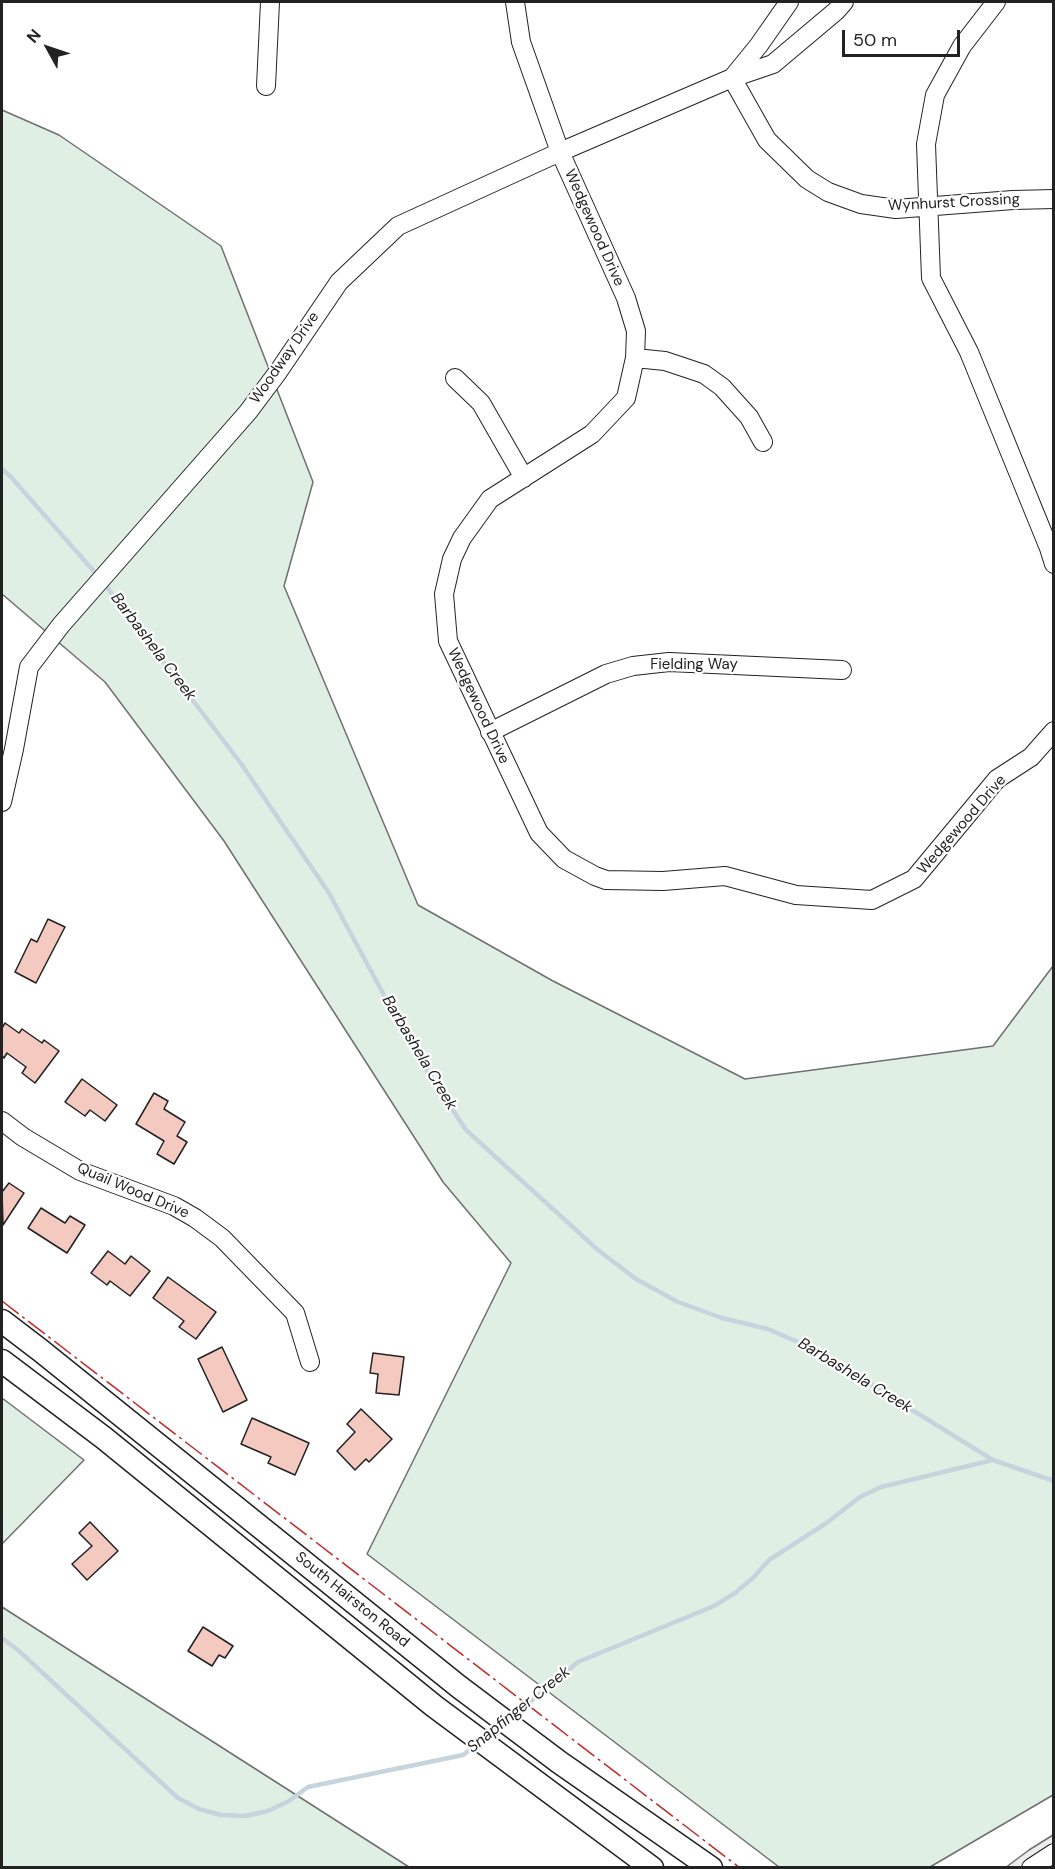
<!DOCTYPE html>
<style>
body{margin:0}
#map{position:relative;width:1055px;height:1869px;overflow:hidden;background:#fff;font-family:"DM Sans",sans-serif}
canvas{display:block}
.frame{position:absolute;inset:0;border:3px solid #222;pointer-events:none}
.north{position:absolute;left:18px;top:18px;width:60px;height:60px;-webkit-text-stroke:4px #fff;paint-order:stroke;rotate:310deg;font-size:16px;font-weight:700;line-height:24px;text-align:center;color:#222}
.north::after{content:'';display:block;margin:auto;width:21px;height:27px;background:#222;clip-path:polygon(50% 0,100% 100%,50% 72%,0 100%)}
.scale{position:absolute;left:842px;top:30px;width:118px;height:27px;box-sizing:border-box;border:3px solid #222;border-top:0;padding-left:8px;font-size:18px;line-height:21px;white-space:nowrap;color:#222;-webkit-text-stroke:4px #fff;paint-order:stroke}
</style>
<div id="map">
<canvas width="1055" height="1869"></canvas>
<div class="frame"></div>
<div class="north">N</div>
<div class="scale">50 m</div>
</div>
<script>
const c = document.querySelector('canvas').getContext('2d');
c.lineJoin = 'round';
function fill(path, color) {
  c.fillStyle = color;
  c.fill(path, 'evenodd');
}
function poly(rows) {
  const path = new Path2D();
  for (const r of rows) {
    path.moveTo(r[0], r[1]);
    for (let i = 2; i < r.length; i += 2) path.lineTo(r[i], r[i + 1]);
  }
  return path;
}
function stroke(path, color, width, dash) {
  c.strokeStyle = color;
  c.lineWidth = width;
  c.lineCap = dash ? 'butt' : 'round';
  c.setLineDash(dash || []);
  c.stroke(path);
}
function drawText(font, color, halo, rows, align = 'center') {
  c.font = font + ' "DM Sans",sans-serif';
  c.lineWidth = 4.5;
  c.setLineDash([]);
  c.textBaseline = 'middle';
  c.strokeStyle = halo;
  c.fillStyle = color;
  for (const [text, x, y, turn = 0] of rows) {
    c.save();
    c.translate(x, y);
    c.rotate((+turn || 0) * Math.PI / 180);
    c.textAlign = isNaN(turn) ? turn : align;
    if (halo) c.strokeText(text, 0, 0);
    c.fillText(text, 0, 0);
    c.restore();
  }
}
const green = poly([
 [2,110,59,135,221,246,313,482,284,586,418,905,553,981,745,1079,993,1046,1053,966,1053,1795,930,1867,779,1867,367,1554,511,1263,443,1182,224,841,105,682,2,594,2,110],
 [2,1398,84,1460,2,1544,2,1398],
 [2,1607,409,1867,2,1867,2,1607]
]);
const parking = poly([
 [1053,1835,1053,1867,1005,1868,1029,1850,1053,1835]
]);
const stream = poly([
 [2,469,11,477,98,576],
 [103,582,242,765,329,893,414,1051,466,1130,598,1250,636,1279,678,1302,722,1318,768,1329,812,1348,993,1460],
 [2,1638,19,1651,178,1798,199,1809,221,1815,245,1816,268,1811,289,1801,308,1787,463,1755,475,1746],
 [512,1717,578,1662,714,1606,735,1593,753,1578,769,1560,825,1524,860,1497,881,1487,993,1460,1054,1481],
 [486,1737,501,1726]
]);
const building = poly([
 [48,919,65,927,36,983,15,972,31,939,37,942,48,919],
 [5,1023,19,1033,22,1029,42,1043,44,1040,59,1051,35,1083,22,1073,26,1067,7,1053,4,1058,2,1056,2,1028,5,1023],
 [82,1079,117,1105,105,1121,90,1110,85,1116,65,1102,82,1079],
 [154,1093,168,1101,164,1109,185,1122,177,1136,187,1142,174,1164,157,1154,164,1141,136,1124,154,1093],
 [9,1183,24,1193,3,1225,2,1192,9,1183],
 [41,1208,65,1223,70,1216,85,1225,67,1253,28,1228,41,1208],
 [108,1251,125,1264,131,1256,150,1271,130,1296,110,1281,107,1285,91,1273,108,1251],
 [168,1277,216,1312,196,1339,179,1327,184,1321,153,1298,168,1277],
 [222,1347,247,1400,223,1412,198,1359,222,1347],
 [373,1353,404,1357,399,1395,376,1393,378,1374,370,1373,373,1353],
 [361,1409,392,1439,369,1462,366,1459,355,1470,337,1451,355,1432,347,1424,361,1409],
 [252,1418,309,1443,295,1475,268,1463,271,1457,241,1444,252,1418],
 [90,1522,118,1551,87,1580,72,1564,92,1546,79,1533,90,1522],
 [203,1627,233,1646,225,1658,219,1655,212,1666,188,1651,203,1627]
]);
const minor = poly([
 [515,2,521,42,560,152,626,298,636,331,635,358,626,398,592,434,490,499,462,538,452,559,444,594,448,641,539,833,564,859,595,876,606,880,663,881,725,876,796,895,872,900,914,879,997,779,1031,757,1054,731],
 [996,2,962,46,935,95,926,144,931,278,969,352,1049,548,1054,564],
 [733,77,759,45,789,2],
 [732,78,767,140,807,179,828,192,861,204,896,209,1013,200,1054,199],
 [266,86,270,2],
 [635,358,665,361,704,374,722,387,749,417,763,442],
 [455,378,481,403,524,478],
 [490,732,606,674,633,666,669,662,842,670],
 [2,802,14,749,29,667,61,625,248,412,278,372,339,282,398,226,560,152,732,78,773,64,836,11,844,2],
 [2,1121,23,1137,80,1171,174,1206,195,1218,222,1238,295,1313,310,1362],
 [1031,1868,1054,1853]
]);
const major = poly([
 [2,1321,40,1350,458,1686,559,1762,711,1868],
 [2,1361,104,1438,434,1706,652,1868]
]);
const power = poly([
 [2,1301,740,1868]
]);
const streetNames = [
 ["Wynhurst Crossing",954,203,-3],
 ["Wedgewood Drive",594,228,66],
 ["Woodway Drive",285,358,-55],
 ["Fielding Way",694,665],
 ["Wedgewood Drive",478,706,65],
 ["Wedgewood Drive",962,825,-49],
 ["Quail Wood Drive",133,1191,23],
 ["South Hairston Road",352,1600,39]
];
const waterNames = [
 ["Barbashela Creek",153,647,53],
 ["Barbashela Creek",419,1053,59],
 ["Barbashela Creek",855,1376,31],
 ["Snapfinger Creek",519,1710,-39]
];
fill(green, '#e0efe3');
stroke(green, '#6f6f6f', 1.5);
fill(parking, '#ededed');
stroke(parking, '#6f6f6f', 1.5);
stroke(stream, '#c7d3dd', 4.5);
fill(building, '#f3c9c0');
stroke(building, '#222', 1.5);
stroke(minor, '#222', 20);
stroke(major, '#222', 25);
stroke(minor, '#fff', 18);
stroke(major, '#fff', 22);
stroke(power, '#c62828', 1.5, [21, 4.5, 3, 4.5]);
drawText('15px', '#222', '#fff', streetNames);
drawText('italic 16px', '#222', '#fff', waterNames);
</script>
